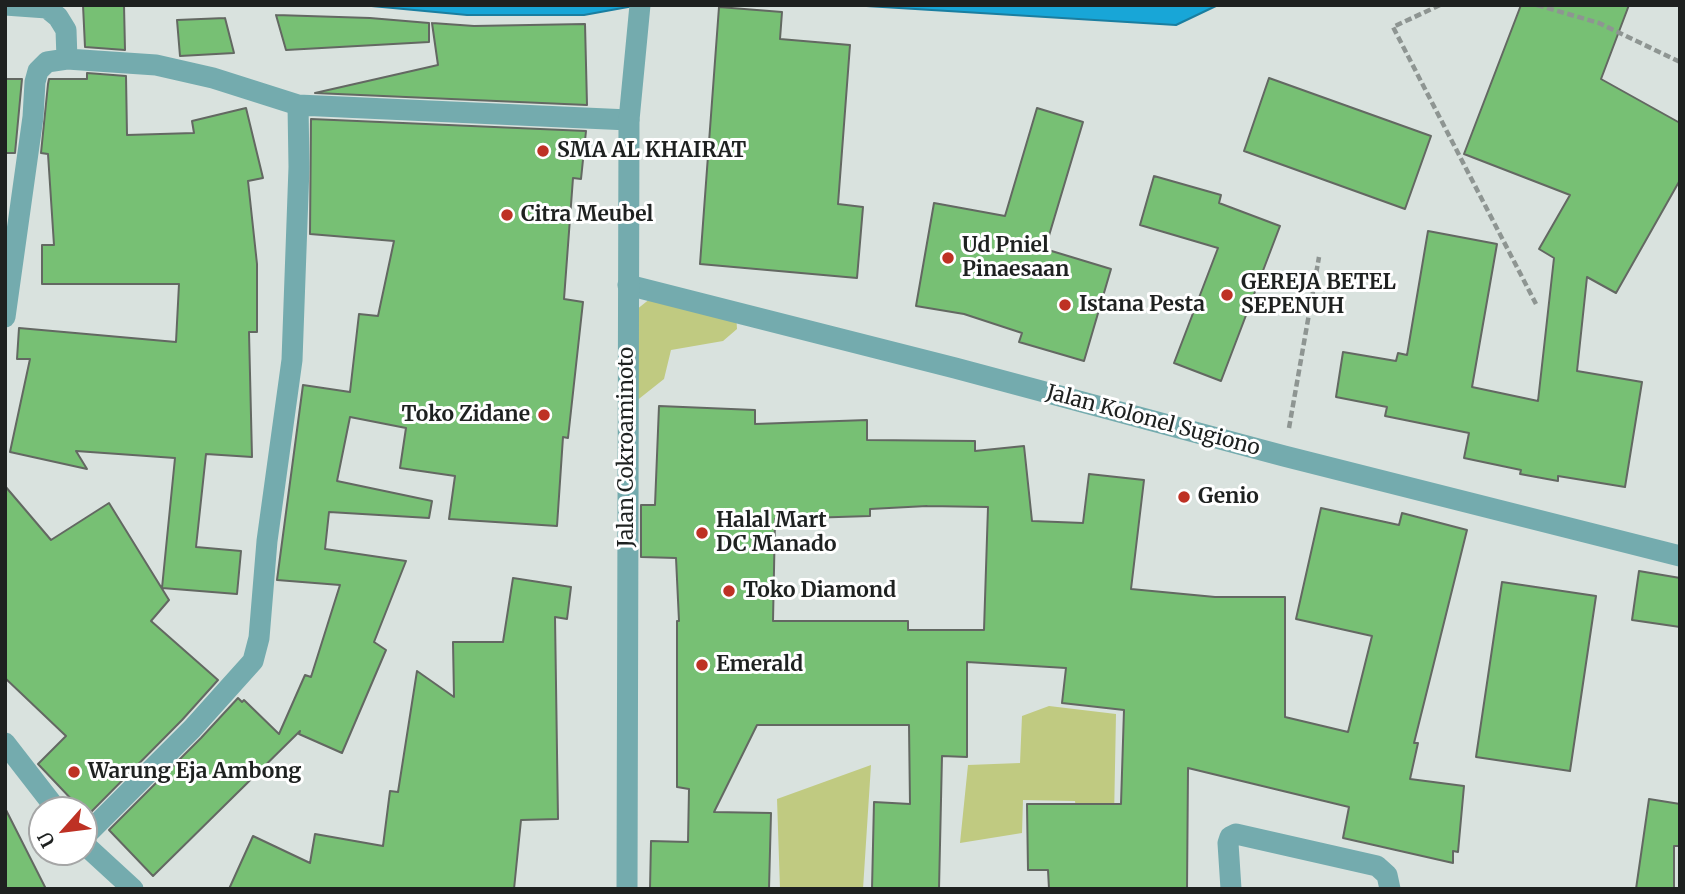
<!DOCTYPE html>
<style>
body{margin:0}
#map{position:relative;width:1685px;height:894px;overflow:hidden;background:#d9e2de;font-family:Merriweather,serif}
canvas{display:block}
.frame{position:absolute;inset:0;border:7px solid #1e2120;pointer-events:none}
.north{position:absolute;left:28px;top:796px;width:70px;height:70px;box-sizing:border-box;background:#fff;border:2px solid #a5a6a6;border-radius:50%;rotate:242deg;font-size:19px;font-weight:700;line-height:28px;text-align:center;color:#1e2120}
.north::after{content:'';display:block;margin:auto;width:24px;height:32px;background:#be3124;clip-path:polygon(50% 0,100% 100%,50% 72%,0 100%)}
</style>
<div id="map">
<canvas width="1685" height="894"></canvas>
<div class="frame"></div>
<div class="north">U</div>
</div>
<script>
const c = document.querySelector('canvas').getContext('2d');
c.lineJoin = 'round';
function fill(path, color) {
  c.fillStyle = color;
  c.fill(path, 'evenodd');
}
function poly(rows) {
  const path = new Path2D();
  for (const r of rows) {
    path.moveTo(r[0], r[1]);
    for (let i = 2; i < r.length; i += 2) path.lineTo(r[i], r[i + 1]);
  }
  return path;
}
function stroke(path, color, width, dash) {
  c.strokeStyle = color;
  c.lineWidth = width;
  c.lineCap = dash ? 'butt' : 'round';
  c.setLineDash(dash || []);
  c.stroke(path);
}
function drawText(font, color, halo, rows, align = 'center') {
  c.font = font + ' Merriweather,serif';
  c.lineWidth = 6;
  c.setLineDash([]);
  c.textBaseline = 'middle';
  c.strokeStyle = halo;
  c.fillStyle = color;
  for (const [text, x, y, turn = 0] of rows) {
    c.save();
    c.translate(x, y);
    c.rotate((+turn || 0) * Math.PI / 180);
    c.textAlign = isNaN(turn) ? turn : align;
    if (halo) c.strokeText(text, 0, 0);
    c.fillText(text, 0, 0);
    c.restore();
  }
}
const green = poly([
 [651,298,736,313,737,329,723,341,671,350,664,379,635,402,636,310],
 [1049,706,1116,714,1114,819,1077,818,1075,801,1023,800,1022,833,960,843,968,765,1020,763,1022,716],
 [871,765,863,889,780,889,777,799]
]);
const water = poly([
 [361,5,639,5,584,15,467,15,361,5],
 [850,5,1218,5,1176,25,850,5]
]);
const building = poly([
 [83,5,124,5,125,50,85,47,83,5],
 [1521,5,1629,5,1601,79,1680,123,1680,180,1616,293,1587,277,1577,371,1642,382,1625,487,1558,476,1558,481,1520,474,1521,470,1464,458,1469,433,1385,416,1387,407,1336,397,1343,352,1396,361,1398,353,1407,355,1428,231,1497,244,1472,387,1538,401,1554,258,1539,249,1570,195,1464,154,1521,5],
 [719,7,782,12,780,39,850,45,838,204,863,207,857,278,700,264,719,7],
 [276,15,370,18,429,23,429,42,286,50,276,15],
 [225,18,234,53,180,56,177,20,225,18],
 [432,23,474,26,585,24,587,105,315,93,438,65,432,23],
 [87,73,126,76,127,135,194,133,192,121,246,108,263,178,248,181,257,264,257,332,249,332,252,457,206,454,196,547,241,551,237,594,162,588,175,458,76,451,87,469,10,452,30,359,17,359,19,328,176,342,179,284,42,284,42,245,54,245,48,154,41,153,48,84,49,79,87,79,87,73],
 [1269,78,1431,136,1405,209,1244,151,1269,78],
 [5,79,22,79,15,153,5,153,5,79],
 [1037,108,1083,122,1045,249,1111,269,1084,361,1019,342,1022,333,964,314,916,306,934,203,1005,216,1037,108],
 [311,119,586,131,581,179,573,178,564,299,583,302,568,438,563,437,557,526,449,519,455,476,400,468,406,428,350,417,337,481,432,501,429,518,329,512,325,549,406,561,374,642,386,650,342,753,299,734,300,731,153,876,109,830,201,738,238,698,242,702,244,700,279,734,305,675,311,677,340,585,277,580,303,385,350,392,359,314,378,316,394,241,310,234,311,119],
 [1154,176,1221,195,1219,203,1280,226,1221,381,1174,363,1218,248,1140,225,1154,176],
 [659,406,755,410,755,424,867,420,867,440,975,441,975,451,1024,446,1032,521,1083,523,1089,474,1144,480,1131,589,1215,597,1285,597,1285,717,1348,732,1372,636,1296,619,1321,508,1399,525,1402,513,1467,530,1414,743,1418,743,1410,779,1464,786,1458,852,1453,851,1453,863,1343,838,1349,807,1188,768,1187,889,1049,889,1048,870,1028,870,1027,804,1121,804,1124,710,1062,703,1066,668,967,662,967,757,942,756,939,889,872,889,874,802,910,804,909,725,757,725,714,812,771,813,769,889,650,889,651,841,688,842,689,789,677,787,677,621,679,621,676,558,641,557,641,505,655,505,659,406],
 [927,506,988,507,984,630,908,630,908,621,773,621,775,519,870,516,870,509,927,506],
 [5,486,51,540,109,503,169,600,151,621,218,680,182,720,91,812,82,803,75,803,38,764,66,736,5,678,5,486],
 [1639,571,1680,578,1680,627,1632,620,1639,571],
 [513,578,571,587,567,619,555,617,558,819,521,820,514,889,229,889,253,836,310,863,315,834,383,846,390,791,398,792,417,671,454,697,453,642,503,642,513,578],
 [1502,582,1596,596,1570,771,1476,757,1502,582],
 [1649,799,1680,804,1680,846,1674,846,1674,889,1636,889,1649,799],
 [5,808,46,889,5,889,5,808]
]);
const path = poly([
 [1440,5,1393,27,1536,304],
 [1537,5,1599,23,1680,62],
 [1289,428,1319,257],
 [1678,864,1680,864]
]);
const service = poly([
 [1231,889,1228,843,1230,837,1236,834,1377,866,1387,875,1390,889]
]);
const minor = poly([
 [5,5,47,8,58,17,66,30,67,59],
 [628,285,955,368,1284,456,1680,556],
 [5,317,33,117,35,82,38,71,47,62,67,59,156,65,213,78,298,105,629,120],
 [5,743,57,810],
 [84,837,192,729,253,661,259,638,267,541,292,360,299,167,298,105],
 [84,844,133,889]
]);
const tertiary = poly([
 [627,889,629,120,640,5]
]);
const markers = [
 [543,151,7,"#be3124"],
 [507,215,7,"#be3124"],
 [948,258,7,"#be3124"],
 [1227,295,7,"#be3124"],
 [1065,305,7,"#be3124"],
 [544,415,7,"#be3124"],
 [1184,497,7,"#be3124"],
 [702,533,7,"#be3124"],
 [729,591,7,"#be3124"],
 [702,665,7,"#be3124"],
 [74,772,7,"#be3124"]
];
const poiNames = [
 ["SMA AL KHAIRAT",557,151],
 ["Citra Meubel",521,215],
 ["Ud Pniel",962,246],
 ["Pinaesaan",962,270],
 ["GEREJA BETEL",1241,283],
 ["SEPENUH",1241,307],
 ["Istana Pesta",1079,305],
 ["Toko Zidane",530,415,"right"],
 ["Genio",1198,497],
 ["Halal Mart",716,521],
 ["DC Manado",716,545],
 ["Toko Diamond",743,591],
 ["Emerald",716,665],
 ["Warung Eja Ambong",88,772]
];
const streetNames = [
 ["Jalan Kolonel Sugiono",1153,421,15],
 ["Jalan Cokroaminoto",627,447,-90]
];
fill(green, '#c0ca81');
fill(water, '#18a6d7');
stroke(water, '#1a7ea0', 2);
fill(building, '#77c074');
stroke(building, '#636862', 2);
stroke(path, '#8e9592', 4.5, [7, 3.5]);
stroke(service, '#74abae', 21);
stroke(minor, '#74abae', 21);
stroke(tertiary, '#74abae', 21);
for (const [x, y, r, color] of markers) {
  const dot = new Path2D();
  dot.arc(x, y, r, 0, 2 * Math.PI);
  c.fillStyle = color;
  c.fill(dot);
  stroke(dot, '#fff', 2.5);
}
drawText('bold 21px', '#1e2120', '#fff', poiNames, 'left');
drawText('21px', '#1e2120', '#fff', streetNames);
</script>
